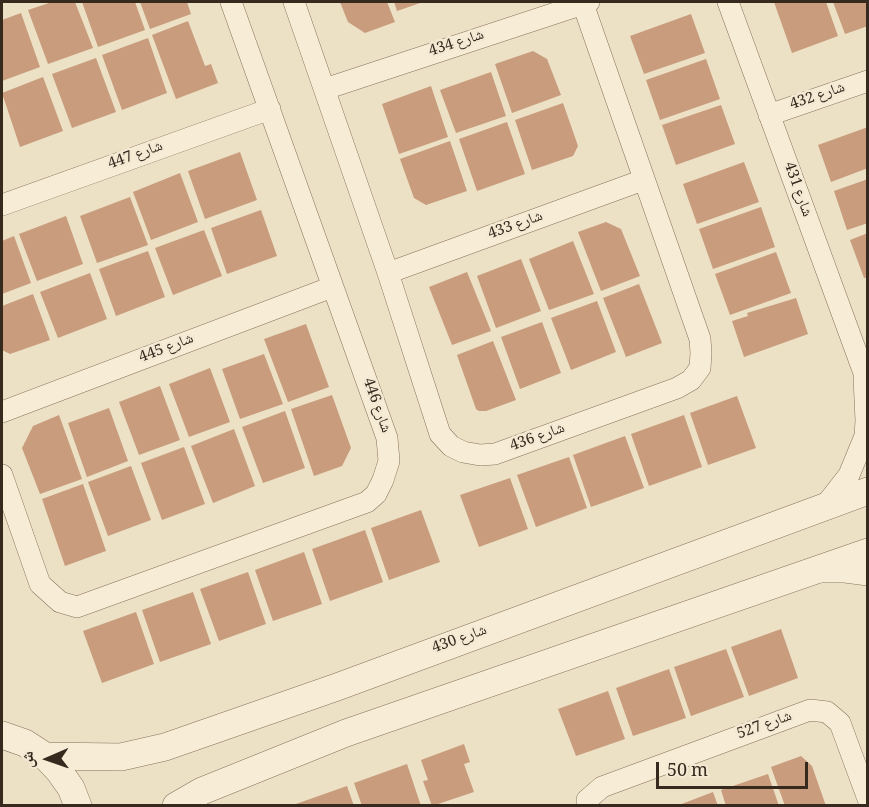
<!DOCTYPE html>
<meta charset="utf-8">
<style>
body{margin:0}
#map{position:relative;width:869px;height:807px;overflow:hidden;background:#ece0c5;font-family:Georgia,"Noto Naskh Arabic",serif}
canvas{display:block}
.frame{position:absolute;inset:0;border:3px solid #362a1f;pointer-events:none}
.north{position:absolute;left:18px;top:729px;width:60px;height:60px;-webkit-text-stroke:4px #f4ead4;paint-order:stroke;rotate:268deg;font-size:16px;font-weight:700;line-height:24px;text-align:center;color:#362a1f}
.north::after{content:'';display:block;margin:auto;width:21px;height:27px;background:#362a1f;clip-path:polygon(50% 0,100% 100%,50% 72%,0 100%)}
.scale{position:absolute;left:656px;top:762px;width:152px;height:27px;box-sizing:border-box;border:3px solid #362a1f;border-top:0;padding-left:8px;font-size:18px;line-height:21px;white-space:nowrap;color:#362a1f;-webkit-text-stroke:4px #f4ead4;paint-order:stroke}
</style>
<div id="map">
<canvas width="869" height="807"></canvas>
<div class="frame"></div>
<div class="north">ش</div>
<div class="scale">50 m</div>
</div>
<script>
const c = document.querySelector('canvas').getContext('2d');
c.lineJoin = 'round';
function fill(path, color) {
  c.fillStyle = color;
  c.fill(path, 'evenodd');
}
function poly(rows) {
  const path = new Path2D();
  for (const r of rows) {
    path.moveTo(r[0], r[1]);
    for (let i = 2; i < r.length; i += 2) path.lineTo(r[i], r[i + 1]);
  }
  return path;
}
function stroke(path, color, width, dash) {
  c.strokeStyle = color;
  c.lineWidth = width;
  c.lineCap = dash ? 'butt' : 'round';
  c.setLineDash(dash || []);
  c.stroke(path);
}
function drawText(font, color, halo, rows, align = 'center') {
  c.font = font + ' Georgia,"Noto Naskh Arabic",serif';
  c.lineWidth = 5;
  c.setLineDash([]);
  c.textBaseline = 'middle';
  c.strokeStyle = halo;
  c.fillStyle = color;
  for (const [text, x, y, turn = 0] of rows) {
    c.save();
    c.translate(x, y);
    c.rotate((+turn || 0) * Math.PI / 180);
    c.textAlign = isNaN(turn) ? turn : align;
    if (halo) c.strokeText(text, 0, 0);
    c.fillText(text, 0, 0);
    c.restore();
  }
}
const building = poly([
 [52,2,75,2,93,48,48,64,28,10],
 [82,2,135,2,145,30,98,47],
 [140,2,187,2,191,14,150,29],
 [340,2,387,2,395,22,365,33,348,22],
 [394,2,423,2,397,11],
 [774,2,826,2,838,36,792,53],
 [833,2,868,2,868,26,845,34],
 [21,13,40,67,2,81,2,20],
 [691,14,705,53,644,74,630,36],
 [188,21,205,66,211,64,218,83,176,99,152,35],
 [148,38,167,93,122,110,102,55],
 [533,51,547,59,561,95,512,113,495,64],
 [96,58,116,112,72,128,52,74],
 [706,59,720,99,660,120,646,80],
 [491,72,506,116,456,133,440,90],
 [43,77,63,131,20,147,2,93],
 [431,86,448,137,399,154,382,104],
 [563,103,578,146,573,156,532,170,515,120],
 [721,105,735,144,676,165,662,125],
 [507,122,525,174,477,191,459,139],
 [868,127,868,168,831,182,818,145],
 [450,141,467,191,426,205,414,198,400,159],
 [240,152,257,200,205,219,188,171],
 [744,162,759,202,697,224,683,184],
 [180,173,198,222,151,240,133,192],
 [868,179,868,223,847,230,834,191],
 [130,197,148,245,97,263,80,216],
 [761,207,775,247,713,269,699,229],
 [261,210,277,256,227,274,211,228],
 [66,216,83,264,37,281,19,234],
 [606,222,621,229,640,276,601,291,578,232],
 [204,230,222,276,173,295,155,248],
 [868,233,868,277,864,278,850,240],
 [14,236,31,283,2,294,2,241],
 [573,241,594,294,549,310,529,259],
 [148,251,165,297,116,316,99,269],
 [776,252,791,293,730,315,715,274],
 [521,259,541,311,496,328,477,276],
 [467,272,491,331,452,345,429,287],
 [90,273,107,319,58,338,40,292],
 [639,284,662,343,626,357,603,298],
 [33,294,50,340,10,354,2,350,2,306],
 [796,298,808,334,744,357,732,321,748,316,747,313],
 [597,301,616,352,571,370,551,318],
 [542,322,561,373,520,389,501,337],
 [306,324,329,387,288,402,264,339],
 [493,341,516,400,486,411,479,411,476,409,457,355],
 [264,354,283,404,240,419,222,369],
 [210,368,230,422,189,437,169,384],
 [160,386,180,440,139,455,119,402],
 [332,395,351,448,342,466,314,476,291,409],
 [737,396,756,448,708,465,690,413],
 [109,408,128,461,87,477,68,423],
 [285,411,305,468,263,483,242,427],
 [59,415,82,479,40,494,22,448,33,426],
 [684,415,702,467,649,486,631,434],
 [234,429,255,486,213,503,191,446],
 [625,436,644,488,591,507,573,455],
 [184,447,205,504,162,520,141,463],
 [569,457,587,508,536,527,517,475],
 [131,466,151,520,108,536,88,482],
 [510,478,528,529,479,547,460,495],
 [83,484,106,551,65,566,42,499],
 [421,510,440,562,389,580,371,528],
 [365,530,383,582,330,601,312,549],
 [304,552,322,604,273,621,255,570],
 [248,572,266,624,219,641,200,589],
 [193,592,211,644,160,662,142,610],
 [136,612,154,664,102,683,83,631],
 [781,629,798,678,749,696,731,647],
 [726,649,744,697,691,716,674,667],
 [669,669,686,718,633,736,616,688],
 [608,691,625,739,576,756,558,709],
 [464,744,470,762,464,764,474,792,432,806,423,781,428,780,421,760],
 [801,756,812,766,826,806,785,806,771,767],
 [407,764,421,806,362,806,354,783],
 [768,774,779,806,726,806,721,790],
 [347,786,354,806,293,806,293,805],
 [713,792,718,806,679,806,679,805]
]);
const minor = poly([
 [294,2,388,273,440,434,451,446,463,452,480,455,495,454,677,388,691,380,700,368,701,353,700,339,583,4],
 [728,2,868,384],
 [325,89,589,2],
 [769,115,868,81],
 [2,205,270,109],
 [388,273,643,180],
 [2,412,332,287],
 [2,475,40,584,60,602,77,607,367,502,376,494,383,480,389,461,387,438,231,2],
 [824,507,849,475,865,436,866,421,864,377],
 [822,572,845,572,868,575],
 [587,806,587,800,602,787,810,710,827,712,840,723,868,799]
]);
const tertiary = poly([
 [2,735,25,743,45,756,59,771,71,788,78,806],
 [45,756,121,757,165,747,337,687,868,491],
 [176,806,202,791,346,733,868,552]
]);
const streetNames = [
 ["شارع 434",457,45,-18],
 ["شارع 432",818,98,-19],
 ["شارع 447",136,157,-20],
 ["شارع 431",796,190,70],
 ["شارع 433",516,227,-20],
 ["شارع 445",167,350,-21],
 ["شارع 446",375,406,70],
 ["شارع 436",538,439,-20],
 ["شارع 430",460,641,-20],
 ["شارع 527",765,727,-20]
];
fill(building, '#c89c7c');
stroke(minor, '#86725c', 22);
stroke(tertiary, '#86725c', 28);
stroke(minor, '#f7edd7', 21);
stroke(tertiary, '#f7edd7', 27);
drawText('15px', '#362a1f', '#f4ead4', streetNames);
</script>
